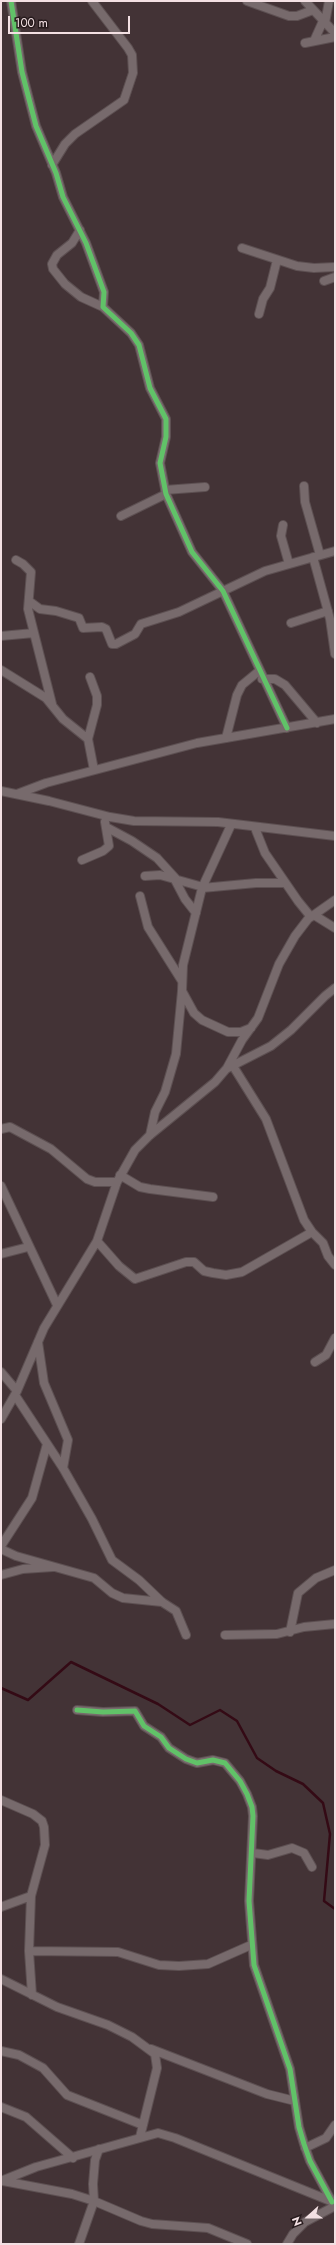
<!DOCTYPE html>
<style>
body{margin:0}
#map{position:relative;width:336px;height:2245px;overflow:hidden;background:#433336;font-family:Jost,sans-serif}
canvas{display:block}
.frame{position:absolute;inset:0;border:2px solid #f3e0e3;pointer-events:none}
.north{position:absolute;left:288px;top:2197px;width:40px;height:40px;-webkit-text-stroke:3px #261a1c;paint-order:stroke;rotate:249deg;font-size:11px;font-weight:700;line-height:16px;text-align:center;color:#f3e0e3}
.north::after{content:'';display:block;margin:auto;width:14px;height:18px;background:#f3e0e3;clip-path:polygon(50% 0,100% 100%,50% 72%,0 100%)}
.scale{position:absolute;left:8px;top:16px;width:122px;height:18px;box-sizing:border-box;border:2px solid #f3e0e3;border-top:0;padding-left:5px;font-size:12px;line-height:14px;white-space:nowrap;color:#f3e0e3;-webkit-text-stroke:3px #261a1c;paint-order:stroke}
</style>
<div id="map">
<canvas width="336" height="2245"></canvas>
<div class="frame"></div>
<div class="north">N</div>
<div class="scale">100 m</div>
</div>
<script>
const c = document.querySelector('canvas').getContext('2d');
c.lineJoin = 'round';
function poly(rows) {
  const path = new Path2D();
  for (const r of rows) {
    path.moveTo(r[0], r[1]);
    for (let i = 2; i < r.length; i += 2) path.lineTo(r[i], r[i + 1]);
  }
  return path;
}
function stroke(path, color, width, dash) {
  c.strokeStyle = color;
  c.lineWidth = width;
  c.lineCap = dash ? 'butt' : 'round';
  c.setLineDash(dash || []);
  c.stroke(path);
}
const stream = poly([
 [1,1688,28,1700,71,1662,158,1704,190,1725,220,1710,237,1721,257,1758,276,1771,303,1784,323,1803,330,1834,324,1901,335,1909]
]);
const street = poly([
 [11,1,22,72,36,126,56,173,63,197,86,243,104,292,103,307,131,333,139,345,150,388,166,419,166,437,160,463,166,494,192,552,223,591,287,728],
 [247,1,289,16,297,16,313,10],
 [305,1,335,33],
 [325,23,329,1],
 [314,41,323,21],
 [305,43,335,37],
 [52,165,65,144,75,134,124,100,133,73,132,55,128,48,92,1],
 [80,230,72,243,57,255,52,264,53,269,65,284,81,297,103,307],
 [242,248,297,266,314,268,335,267],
 [324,281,335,277],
 [259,314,263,299,270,288,277,260],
 [304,486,305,502,320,555],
 [165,490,205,487],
 [121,516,166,494],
 [283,525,281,536,289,564],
 [313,557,330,619,335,654],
 [16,560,23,564,31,572,28,609,52,704],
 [29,601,40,609,56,611,79,618,83,628,102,627,106,629,112,644,116,644,135,634,141,624,179,612,265,571,335,551],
 [291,623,328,611],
 [1,636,34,633],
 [1,670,46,698,63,719,88,739],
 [90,677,97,696,97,705,88,739,94,770],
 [262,679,275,679,285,685,317,723],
 [226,738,237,695,242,685,259,671],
 [1,791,49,801,110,817,134,821,218,822,335,836],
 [17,794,46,783,197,743,335,719],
 [231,825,202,888,183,965,182,991,194,1013,202,1020,228,1032,241,1032,251,1028],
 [106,827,132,841,157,858,177,880],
 [255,828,265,853,298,901,311,917],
 [82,860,103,851,109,846,105,822],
 [145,876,160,875,203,887],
 [175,880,185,899,196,913],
 [202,888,256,883,285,883],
 [140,896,148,927,182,981],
 [314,915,335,928],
 [233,1066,266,1119,304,1220,312,1232,323,1243,328,1256,335,1265],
 [228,1068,271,1046,291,1030,325,996,335,988],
 [1,1129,10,1127,51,1149,87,1179,95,1182,117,1182],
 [150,1135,155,1112,165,1092,176,1054,182,991],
 [120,1175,140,1187,150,1189,213,1197],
 [1,1186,57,1305],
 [97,1241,119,1266,135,1279,186,1262,194,1262,204,1271,213,1273,226,1275,242,1272,312,1232],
 [1,1254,28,1247],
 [38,1342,44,1383,68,1440,63,1468],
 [315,1362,326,1355,335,1338],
 [1,1372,17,1391],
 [15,1395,63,1468,92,1519,112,1560,139,1580,162,1602,176,1611,186,1635],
 [1,1419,17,1391,44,1328,97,1241,117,1182,135,1150,150,1135,215,1082,227,1068,242,1040,258,1018,279,964,295,936,308,919,335,900],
 [1,1546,32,1498,47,1444],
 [1,1549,16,1556,94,1578,112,1593,123,1598,162,1602],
 [1,1575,23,1569,53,1567],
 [290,1632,298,1593,316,1578,335,1570],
 [225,1635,277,1634,304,1627,335,1624],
 [77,1710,103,1712,135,1711,144,1726,161,1737,169,1748,186,1759,197,1763,213,1760,225,1763,240,1781,247,1794,252,1807,253,1816,249,1901,254,1965,290,2069,299,2127,304,2144,310,2161,332,2202],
 [1,1800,33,1814,42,1821,44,1827,45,1845,31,1896,29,1951,32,1995],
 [253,1853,268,1855,292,1848,304,1853,312,1867],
 [1,1907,31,1896],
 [29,1951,118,1952,159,1965,179,1966,208,1964,251,1945],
 [1,1979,57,2007,108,2025,132,2037,155,2054,157,2068,140,2137],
 [151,2049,267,2094,295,2101],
 [1,2051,19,2055,43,2068,67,2095,143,2125],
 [1,2107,26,2117,73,2158],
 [305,2148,326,2138,335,2125],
 [1,2181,36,2167,158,2133,175,2138,333,2202],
 [3,2181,72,2194,94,2201,141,2221,152,2224,208,2228,247,2244],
 [79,2244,94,2201,93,2184,95,2160,99,2149],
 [287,2244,293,2234,305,2222,335,2206]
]);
const cycleway = poly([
 [11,1,22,72,36,126,56,173,63,197,86,243,104,292,103,307,131,333,139,345,150,388,166,419,166,437,160,463,166,494,192,552,223,591,287,728],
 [77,1710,103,1712,135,1711,144,1726,161,1737,169,1748,186,1759,197,1763,213,1760,225,1763,240,1781,247,1794,252,1807,253,1816,249,1901,254,1965,290,2069,299,2127,304,2144,310,2161,332,2202]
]);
stroke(stream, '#340a15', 2.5);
stroke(street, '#5d5052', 10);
stroke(street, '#776a6c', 8);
stroke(cycleway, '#61c268', 5);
</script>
